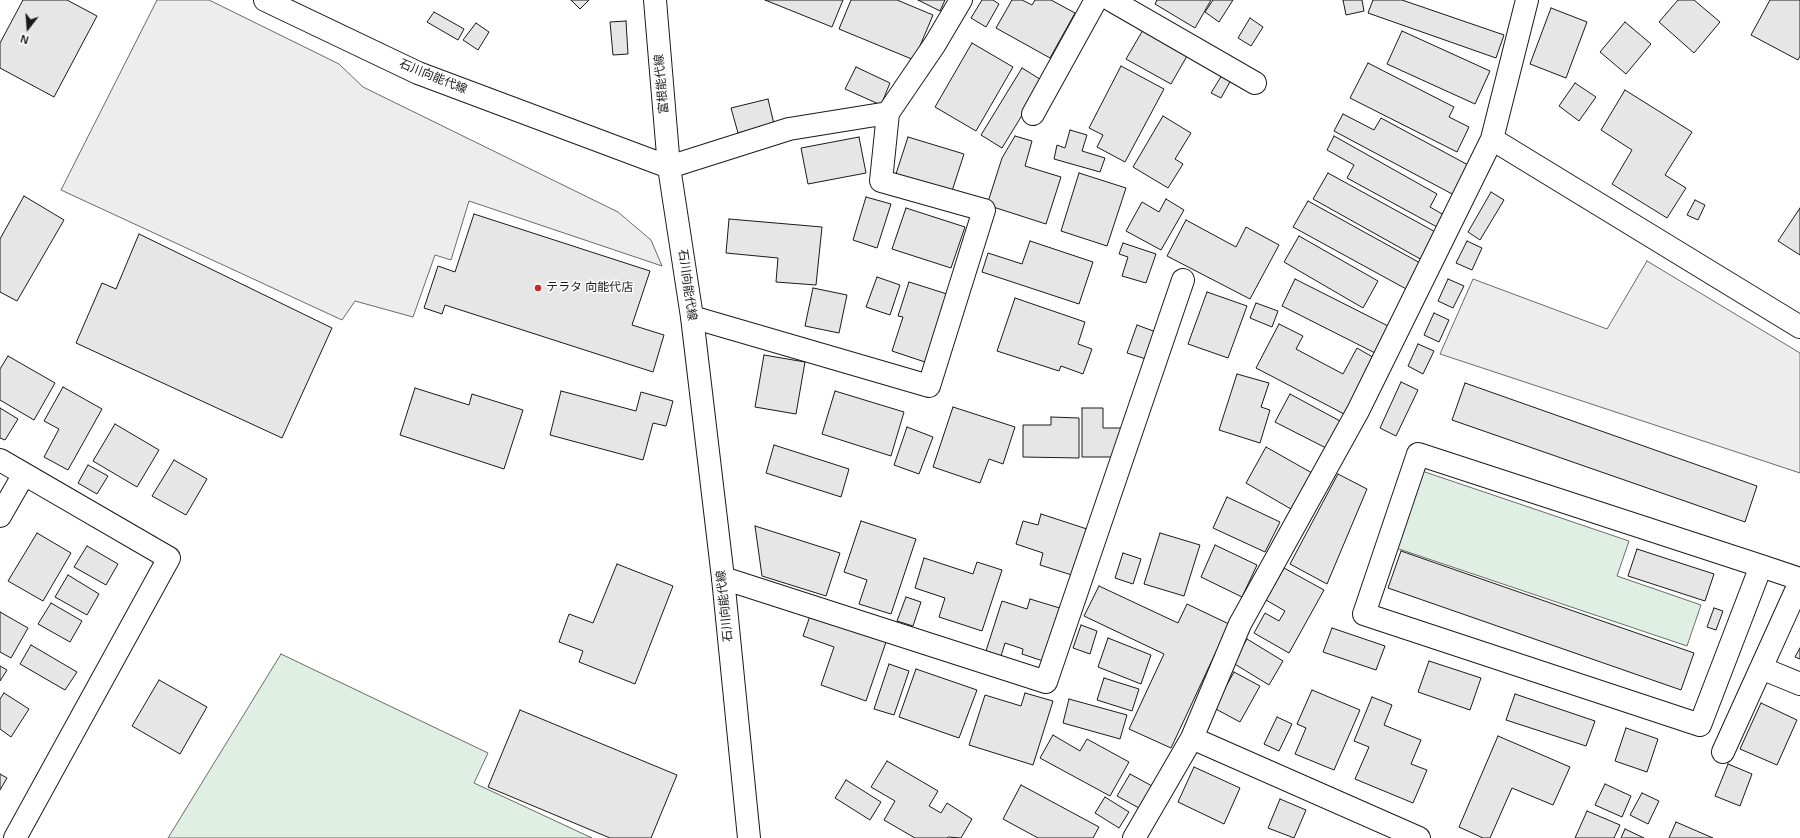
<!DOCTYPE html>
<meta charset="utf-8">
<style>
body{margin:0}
#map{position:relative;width:1800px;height:838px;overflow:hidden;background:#fff;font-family:Helvetica,sans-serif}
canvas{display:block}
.north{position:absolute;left:8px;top:8px;width:40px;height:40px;-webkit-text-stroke:3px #fff;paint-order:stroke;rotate:197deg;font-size:11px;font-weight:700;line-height:16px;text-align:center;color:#1a1a1a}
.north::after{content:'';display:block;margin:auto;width:14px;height:18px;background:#1a1a1a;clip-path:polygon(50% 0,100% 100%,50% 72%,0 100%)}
</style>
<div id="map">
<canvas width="1800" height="838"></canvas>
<div class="north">N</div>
</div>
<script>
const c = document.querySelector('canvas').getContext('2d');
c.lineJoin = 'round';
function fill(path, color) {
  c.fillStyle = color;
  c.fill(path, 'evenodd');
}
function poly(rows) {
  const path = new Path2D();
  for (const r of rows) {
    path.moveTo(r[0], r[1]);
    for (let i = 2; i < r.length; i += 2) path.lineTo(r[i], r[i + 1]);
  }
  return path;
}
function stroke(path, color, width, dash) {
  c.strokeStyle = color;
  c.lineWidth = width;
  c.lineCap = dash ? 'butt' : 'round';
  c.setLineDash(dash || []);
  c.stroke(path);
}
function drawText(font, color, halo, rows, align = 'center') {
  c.font = font + ' Helvetica,"Noto Sans JP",sans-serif';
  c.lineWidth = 3;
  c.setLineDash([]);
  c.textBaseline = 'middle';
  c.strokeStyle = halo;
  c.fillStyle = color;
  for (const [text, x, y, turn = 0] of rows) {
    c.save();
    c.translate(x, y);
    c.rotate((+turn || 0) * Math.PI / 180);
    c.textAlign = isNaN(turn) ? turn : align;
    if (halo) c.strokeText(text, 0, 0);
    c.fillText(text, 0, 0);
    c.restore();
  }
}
const green = poly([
 [1422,471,1629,541,1617,576,1701,605,1687,646,1396,548,1422,471],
 [281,654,488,753,474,783,592,838,168,838,281,654]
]);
const parking = poly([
 [157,0,209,0,339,64,363,87,618,212,651,240,662,266,469,201,451,260,435,255,413,317,355,301,342,320,61,190,157,0],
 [1647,261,1800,353,1800,473,1440,354,1473,279,1607,329,1647,261]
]);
const building = poly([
 [23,0,67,0,97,16,54,97,0,68,0,43,23,0],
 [571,0,589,0,580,9,571,0],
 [765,0,843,0,832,27,765,0],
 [851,0,897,0,933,15,914,60,839,29,851,0],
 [918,0,945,0,940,11,918,0],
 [982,0,993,0,999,4,986,27,971,18,982,0],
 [1012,0,1022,0,1032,5,1035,0,1051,0,1075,13,1050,58,996,28,1012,0],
 [1157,0,1211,0,1195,28,1155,4,1157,0],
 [1213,0,1233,0,1219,22,1205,12,1213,0],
 [1343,0,1362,0,1364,11,1346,15,1343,0],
 [1373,0,1402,0,1504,35,1496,58,1368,13,1373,0],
 [1678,0,1694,0,1720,22,1694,53,1659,22,1678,0],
 [1770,0,1800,0,1800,56,1798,60,1751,35,1770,0],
 [1551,8,1587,22,1566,78,1530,64,1551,8],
 [434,12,464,29,458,40,427,22,434,12],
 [1250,18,1263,27,1251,46,1238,38,1250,18],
 [626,21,628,54,613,55,610,22,626,21],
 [1625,22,1651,44,1626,74,1600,52,1625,22],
 [476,23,489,32,478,50,463,40,476,23],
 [1143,30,1187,56,1171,84,1126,59,1143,30],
 [1402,31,1490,71,1475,104,1387,64,1402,31],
 [972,43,1013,67,976,131,935,107,972,43],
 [1368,63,1454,107,1449,117,1469,127,1457,152,1350,98,1368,63],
 [1121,66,1164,89,1125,162,1097,147,1103,135,1089,128,1121,66],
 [856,67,890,83,881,105,845,89,856,67],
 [1022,68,1043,81,1002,148,981,135,1022,68],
 [1222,75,1231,80,1221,98,1211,93,1222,75],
 [1575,83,1596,97,1579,121,1559,106,1575,83],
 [1625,90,1692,132,1665,175,1686,188,1667,218,1612,184,1632,150,1601,130,1625,90],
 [768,99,774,124,738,133,731,108,768,99],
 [1343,114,1374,130,1381,118,1470,166,1454,195,1334,131,1343,114],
 [1163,116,1191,133,1175,159,1183,164,1168,188,1133,167,1163,116],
 [1070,130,1087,135,1082,151,1105,158,1100,172,1054,159,1057,145,1065,148,1070,130],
 [1015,136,1032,141,1025,166,1061,177,1046,224,987,205,1002,158,1015,136],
 [1334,136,1437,194,1430,207,1444,215,1437,227,1347,178,1354,165,1327,150,1334,136],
 [859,137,866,173,808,184,801,148,859,137],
 [908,137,964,154,952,191,896,174,908,137],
 [1079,173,1126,188,1107,246,1061,231,1079,173],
 [1328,173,1439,234,1424,261,1313,199,1328,173],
 [1491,192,1504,200,1480,240,1468,232,1491,192],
 [24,196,64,220,17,301,0,292,0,239,24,196],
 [866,197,891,204,877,248,853,240,866,197],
 [1166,199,1184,210,1161,250,1126,231,1142,202,1159,212,1166,199],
 [1695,200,1705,205,1698,220,1687,215,1695,200],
 [1308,201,1422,264,1408,290,1293,227,1308,201],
 [906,208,965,227,951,268,892,249,906,208],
 [1800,208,1800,255,1778,241,1800,208],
 [474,214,650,271,632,325,664,335,653,372,445,305,442,314,424,308,438,266,455,272,474,214],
 [729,219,822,227,816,285,776,282,778,258,726,253,729,219],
 [1186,220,1236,247,1246,227,1279,245,1250,299,1167,256,1186,220],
 [139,234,332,328,282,438,76,343,102,283,116,289,139,234],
 [1299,236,1378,281,1363,308,1284,262,1299,236],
 [1030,241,1093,262,1079,304,982,272,988,253,1022,264,1030,241],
 [1467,241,1482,248,1472,270,1456,263,1467,241],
 [1123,243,1156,254,1146,283,1122,276,1128,257,1119,254,1123,243],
 [877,277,900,285,890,315,866,307,877,277],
 [1295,279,1392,328,1379,355,1282,306,1295,279],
 [1448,279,1464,286,1453,308,1438,301,1448,279],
 [909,282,947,294,925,362,892,351,903,317,898,316,909,282],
 [813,288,847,295,839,333,805,326,813,288],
 [1207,292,1247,306,1228,358,1188,344,1207,292],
 [1015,298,1085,322,1078,344,1092,349,1083,374,1061,366,1059,371,997,351,1015,298],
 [1256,303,1278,311,1272,327,1250,318,1256,303],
 [1434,313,1449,320,1439,342,1424,335,1434,313],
 [1279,324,1303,336,1296,349,1343,374,1357,348,1376,359,1346,415,1256,368,1279,324],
 [1137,325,1156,332,1146,359,1127,353,1137,325],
 [1418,344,1434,351,1423,374,1408,366,1418,344],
 [764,355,805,362,796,414,755,407,764,355],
 [8,356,55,383,34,420,0,400,0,369,8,356],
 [1237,374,1269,383,1261,407,1270,410,1260,443,1219,430,1237,374],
 [1401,382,1418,390,1396,436,1380,428,1401,382],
 [1465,383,1757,486,1745,522,1452,420,1465,383],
 [63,387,102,409,68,470,44,457,59,429,44,421,63,387],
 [415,388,469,405,472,394,523,410,504,469,400,435,415,388],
 [561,391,636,411,641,392,673,401,666,426,653,423,643,460,550,435,561,391],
 [835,391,904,412,891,456,822,434,835,391],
 [1290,394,1340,421,1326,448,1275,422,1290,394],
 [953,407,1015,427,1003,464,989,459,980,483,933,467,953,407],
 [0,408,18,419,5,440,0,438,0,408],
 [1082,408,1103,408,1103,428,1121,428,1121,457,1082,457,1082,408],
 [1051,417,1079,418,1079,458,1023,457,1023,425,1051,425,1051,417],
 [115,424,159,450,137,487,93,461,115,424],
 [907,427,933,437,919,474,894,465,907,427],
 [774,445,849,469,841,497,766,473,774,445],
 [1266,447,1312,473,1291,509,1246,483,1266,447],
 [174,460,207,479,186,515,152,496,174,460],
 [88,465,108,476,97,494,78,483,88,465],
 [1338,474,1367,489,1327,584,1290,564,1338,474],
 [1227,497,1280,522,1265,552,1213,528,1227,497],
 [1041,514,1090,530,1075,576,1040,565,1043,553,1016,544,1023,521,1038,525,1041,514],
 [861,521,916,539,891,614,859,604,867,580,844,572,861,521],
 [755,526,840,553,826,596,762,576,755,526],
 [37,533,71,553,43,601,8,581,37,533],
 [1160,533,1200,545,1184,596,1144,584,1160,533],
 [1215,545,1257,565,1242,597,1201,577,1215,545],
 [87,546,118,564,106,585,74,567,87,546],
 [1637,549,1714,574,1705,601,1628,576,1637,549],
 [1401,551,1694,653,1681,690,1388,588,1401,551],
 [1123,553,1141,559,1133,584,1115,578,1123,553],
 [924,558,973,574,977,562,1002,570,982,631,939,617,945,598,915,588,924,558],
 [617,564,673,586,635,684,579,662,583,651,559,642,569,614,593,623,617,564],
 [1284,568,1324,590,1289,653,1254,633,1265,613,1279,621,1285,611,1266,600,1284,568],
 [68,575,99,594,87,615,55,597,68,575],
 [1099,586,1178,623,1187,604,1229,624,1171,748,1129,729,1164,654,1084,616,1099,586],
 [906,597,921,602,913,626,897,621,906,597],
 [1030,599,1063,609,1046,662,1022,654,1023,649,1005,643,1001,656,986,651,1002,601,1027,609,1030,599],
 [51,603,82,621,70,642,38,624,51,603],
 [1714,608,1723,611,1716,630,1707,627,1714,608],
 [0,612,28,628,11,658,0,652,0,612],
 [810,616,886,642,866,701,821,685,834,647,803,636,810,616],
 [1081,625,1097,631,1090,654,1073,648,1081,625],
 [1332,628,1385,646,1376,670,1323,652,1332,628],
 [1108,638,1151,655,1141,684,1098,667,1108,638],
 [1247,639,1283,661,1269,685,1233,663,1247,639],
 [31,645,77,672,65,690,20,664,31,645],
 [1800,648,1800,659,1795,657,1800,648],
 [1429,661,1481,678,1470,710,1418,692,1429,661],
 [889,664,909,671,894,715,874,709,889,664],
 [0,666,7,670,0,681,0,666],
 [916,669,977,690,959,738,899,717,916,669],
 [1234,672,1260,686,1240,722,1214,708,1234,672],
 [1104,678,1139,689,1132,711,1097,700,1104,678],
 [159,680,207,707,180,754,132,726,159,680],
 [1312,690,1360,710,1334,770,1295,754,1306,728,1297,724,1312,690],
 [4,693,29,709,11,737,0,729,0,699,4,693],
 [1025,693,1053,701,1033,765,969,745,985,695,1021,706,1025,693],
 [1515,694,1595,721,1586,746,1506,720,1515,694],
 [1372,697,1392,705,1384,725,1421,740,1411,764,1427,770,1413,803,1355,779,1369,747,1354,741,1372,697],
 [1069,699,1127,715,1120,739,1063,723,1069,699],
 [1761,703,1797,720,1777,765,1740,749,1761,703],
 [520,710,677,775,651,838,610,838,488,787,520,710],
 [1277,717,1292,724,1279,751,1264,744,1277,717],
 [1626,728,1658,739,1647,772,1615,761,1626,728],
 [1053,735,1080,751,1087,739,1129,762,1110,796,1040,758,1053,735],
 [1498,736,1570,767,1553,805,1512,788,1490,838,1483,838,1459,827,1498,736],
 [887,761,938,791,929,806,941,813,947,803,972,819,961,838,948,837,947,838,915,838,884,820,895,801,871,787,887,761],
 [1728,764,1752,774,1740,806,1715,796,1728,764],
 [1194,767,1240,788,1224,824,1178,802,1194,767],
 [0,774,7,778,0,790,0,774],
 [1130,774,1152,786,1139,808,1117,796,1130,774],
 [846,780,881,802,870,820,835,798,846,780],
 [1605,784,1631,796,1622,817,1595,805,1605,784],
 [1021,785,1099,827,1093,838,1038,838,1003,819,1021,785],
 [1642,793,1659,801,1648,824,1630,815,1642,793],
 [1105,797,1129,812,1119,828,1095,813,1105,797],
 [1280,799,1306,810,1294,838,1268,828,1280,799],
 [1587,811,1620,825,1614,838,1575,838,1587,811],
 [1676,822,1713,838,1669,838,1676,822],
 [1625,829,1644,838,1621,838,1625,829]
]);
const street = poly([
 [1111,0,1255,83],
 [1033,114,1096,0],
 [1492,139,1800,327],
 [669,167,789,129,888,113,935,44,961,0],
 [692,317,929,386,984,210,881,181,888,113],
 [0,460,169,558,15,838],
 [0,516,24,474],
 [1761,566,1700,725,1364,614,1418,454,1761,566,1800,579],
 [723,578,1046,682,1183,280],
 [1761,668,1800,684],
 [1192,738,1419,838],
 [1723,752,1800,582],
 [1134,838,1192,738,1240,624,1358,411,1492,139,1527,0]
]);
const secondary = poly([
 [265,0,418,73,669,167],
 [655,0,669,167,692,317,723,578,749,838]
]);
const markers = [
 [538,288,4,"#c62828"]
];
const streetNames = [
 ["石川向能代線",433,77,22],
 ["富根能代線",662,84,-95],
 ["石川向能代線",687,285,82],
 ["石川向能代線",725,606,-96]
];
const poiNames = [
 ["テラタ 向能代店",546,288]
];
fill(green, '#e0efe3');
stroke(green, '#6a6a6a', 1);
fill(parking, '#ededed');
stroke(parking, '#6a6a6a', 1);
fill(building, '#e6e6e6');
stroke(building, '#1a1a1a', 1);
stroke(street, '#1a1a1a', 24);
stroke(secondary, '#1a1a1a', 24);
stroke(street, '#fff', 22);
stroke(secondary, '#fff', 22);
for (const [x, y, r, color] of markers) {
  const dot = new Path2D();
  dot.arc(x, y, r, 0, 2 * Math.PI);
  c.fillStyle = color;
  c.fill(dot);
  stroke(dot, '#fff', 1.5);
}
drawText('12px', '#1a1a1a', '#fff', streetNames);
drawText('12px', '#1a1a1a', '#fff', poiNames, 'left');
</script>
